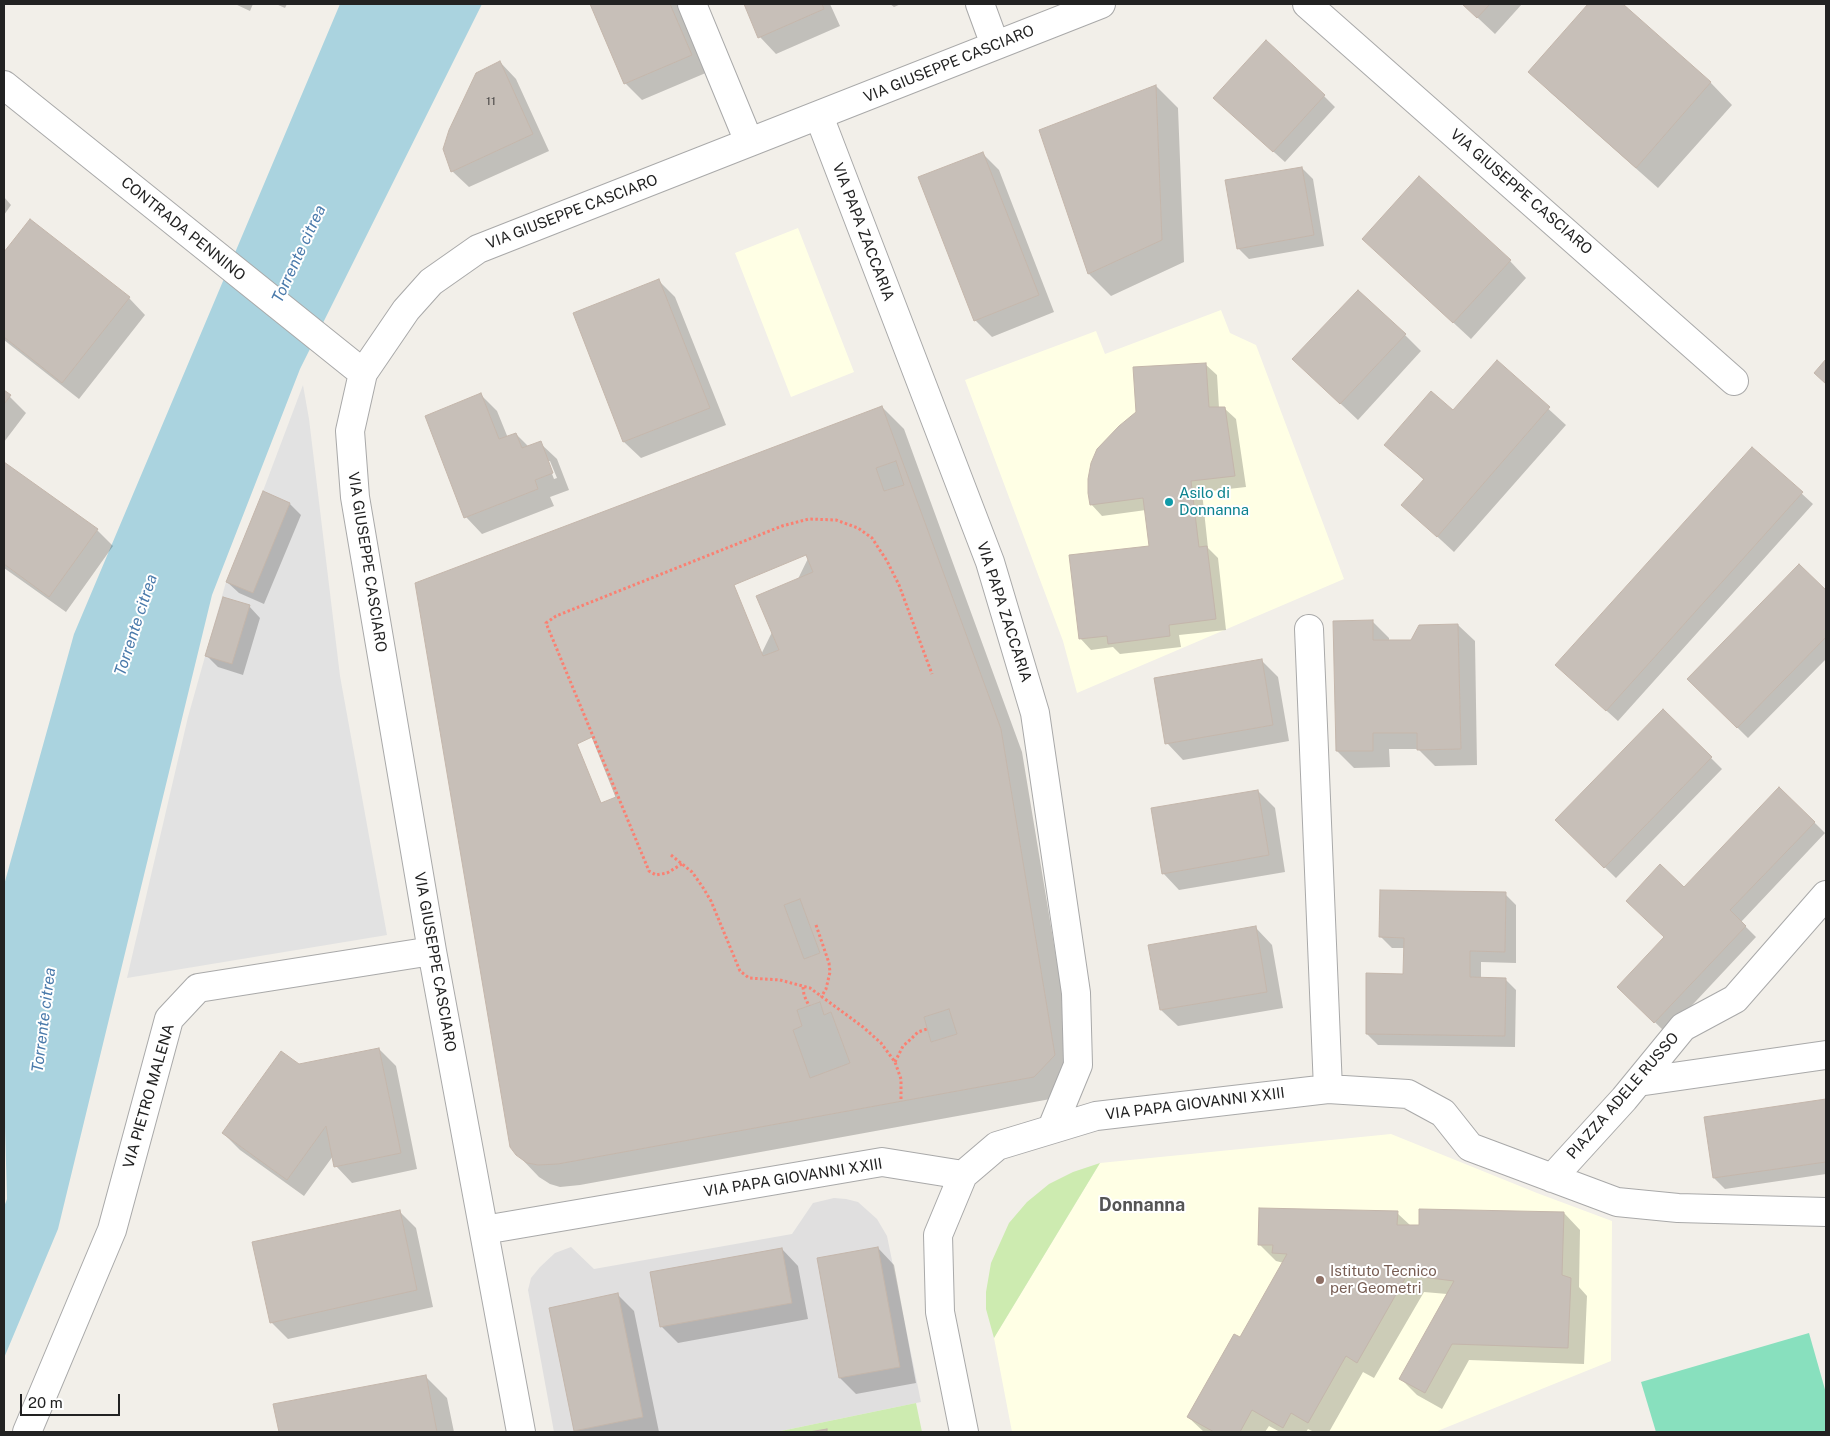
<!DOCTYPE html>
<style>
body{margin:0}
#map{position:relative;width:1830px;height:1436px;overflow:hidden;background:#f2efe9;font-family:"Public Sans",sans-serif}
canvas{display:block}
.frame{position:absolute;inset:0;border:5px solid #222;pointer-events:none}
.scale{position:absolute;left:20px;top:1394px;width:100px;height:22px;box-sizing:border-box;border:2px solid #222;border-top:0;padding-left:6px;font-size:15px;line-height:18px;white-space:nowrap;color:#222;-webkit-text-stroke:4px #fff;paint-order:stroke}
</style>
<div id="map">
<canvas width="1830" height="1436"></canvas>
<div class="frame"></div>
<div class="scale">20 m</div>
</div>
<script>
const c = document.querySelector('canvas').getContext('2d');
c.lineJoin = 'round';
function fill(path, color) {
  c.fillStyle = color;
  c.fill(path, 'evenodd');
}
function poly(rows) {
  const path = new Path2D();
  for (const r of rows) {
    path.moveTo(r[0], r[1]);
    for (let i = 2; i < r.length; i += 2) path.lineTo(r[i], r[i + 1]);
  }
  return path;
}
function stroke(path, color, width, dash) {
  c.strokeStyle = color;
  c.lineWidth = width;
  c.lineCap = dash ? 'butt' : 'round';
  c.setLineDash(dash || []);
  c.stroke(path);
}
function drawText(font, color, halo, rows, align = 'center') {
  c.font = font + ' "Public Sans",sans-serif';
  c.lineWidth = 4;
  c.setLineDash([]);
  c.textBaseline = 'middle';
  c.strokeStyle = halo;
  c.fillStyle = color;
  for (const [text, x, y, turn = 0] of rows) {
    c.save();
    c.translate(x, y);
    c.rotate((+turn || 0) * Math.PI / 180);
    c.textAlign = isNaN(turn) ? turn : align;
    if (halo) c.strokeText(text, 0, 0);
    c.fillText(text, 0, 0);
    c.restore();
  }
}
const residential = poly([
 [834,1198,846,1199,858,1202,877,1219,887,1236,921,1402,776,1432,554,1432,528,1290,531,1278,540,1267,555,1253,571,1247,594,1269,792,1234,813,1203]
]);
const education = poly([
 [798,228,854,372,791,397,735,253],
 [1221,310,1230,333,1256,345,1344,579,1077,693,1063,641,965,380,1096,331,1105,354],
 [1391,1134,1537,1193,1612,1221,1611,1361,1435,1432,1012,1432,994,1338,1100,1163]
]);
const grass = poly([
 [1100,1163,994,1338,986,1309,986,1292,991,1263,1009,1223,1027,1202,1049,1184,1073,1172],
 [916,1403,922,1432,776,1432]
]);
const pitch = poly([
 [1809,1333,1826,1393,1826,1432,1656,1432,1641,1382]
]);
const parking = poly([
 [303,385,309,419,340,676,387,935,127,978,188,717,226,582,263,491]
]);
const water = poly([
 [340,4,482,4,300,369,212,595,58,1229,4,1358,4,1207,7,1199,4,1091,4,885,74,634]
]);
const shadow = poly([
 [235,4,253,4,250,11],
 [276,4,287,4,285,8],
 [592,4,679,4,708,72,642,100,625,83],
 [745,4,830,4,840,26,776,54,760,37],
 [890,4,901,4,894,7],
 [1463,4,1522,4,1495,34],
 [1589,4,1621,4,1711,83,1732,105,1658,188,1551,93,1529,71],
 [500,62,516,79,549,151,469,187,452,171],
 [1156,86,1178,108,1184,262,1111,296,1089,274,1041,131],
 [1324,96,1335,107,1285,162,1226,109],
 [982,153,999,170,1054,312,992,337,975,320],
 [1302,168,1313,179,1324,246,1249,259,1238,248],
 [4,197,11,205,4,215],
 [30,221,129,298,145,315,79,399,4,340,4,254],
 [1363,239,1510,261,1526,278,1471,339],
 [658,280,675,297,726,425,641,458,624,442,574,314],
 [1405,335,1421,351,1358,420,1311,376],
 [1497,362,1566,425,1454,552,1403,505,1424,480,1386,445,1453,411],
 [1205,364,1217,375,1219,408,1224,408,1236,419,1246,487,1202,492,1208,548,1218,558,1226,630,1179,635,1181,647,1120,654,1113,647,1091,650,1080,638,1150,547,1146,510,1102,516,1091,504],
 [4,391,26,413,4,442],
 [481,395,497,411,508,438,516,434,529,447,540,443,557,459,569,490,550,497,554,506,482,534,466,517],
 [547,461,550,461,557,478,554,479],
 [882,407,904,429,1022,752,1076,1077,1056,1098,580,1185,560,1187,550,1184,539,1177,517,1154],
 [1752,448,1813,504,1618,721,1568,676],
 [4,463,97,530,113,546,66,612,4,568],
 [290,504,301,515,264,604,239,593,227,582],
 [1799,566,1826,592,1826,659,1748,738,1688,679],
 [249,606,260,618,243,675,218,667,207,656],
 [1372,621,1389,638,1389,641,1412,641,1458,625,1475,641,1477,765,1435,766,1418,749,1389,749,1390,767,1354,768,1337,751],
 [1262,661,1278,677,1289,741,1183,760,1167,743],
 [1663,710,1722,769,1616,878,1556,820],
 [1258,791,1275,808,1285,872,1179,890,1163,873],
 [1814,822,1825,833,1741,922,1756,937,1666,1033,1619,987,1665,938,1684,889],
 [1505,894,1516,905,1516,963,1481,962,1481,979,1505,979,1516,990,1515,1047,1378,1045,1367,1034,1404,975,1405,948,1392,948,1380,936],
 [1256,928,1272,945,1283,1008,1178,1026,1161,1010],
 [379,1049,396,1066,417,1169,352,1183,336,1166,333,1156,304,1196,240,1150,223,1133,299,1066],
 [1826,1101,1826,1174,1725,1189,1714,1178,1705,1118],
 [399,1211,416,1228,433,1307,288,1339,271,1322],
 [1397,1213,1411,1226,1564,1213,1580,1230,1579,1287,1587,1296,1584,1364,1469,1360,1442,1409,1417,1395,1401,1379,1447,1294,1424,1292,1374,1378,1363,1372,1329,1432,1314,1432,1308,1429,1306,1432,1280,1432,1269,1426,1265,1432,1204,1432,1188,1417,1240,1339,1284,1263,1276,1261,1259,1244],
 [878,1248,894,1265,916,1383,856,1394,840,1378],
 [782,1249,798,1266,808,1319,678,1343,661,1326],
 [618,1295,634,1311,659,1432,577,1432,575,1430],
 [425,1376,447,1398,454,1432,280,1432,274,1405]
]);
const building = poly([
 [590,4,670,4,692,55,624,84,590,4],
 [744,4,822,4,824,9,758,38,744,4],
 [1462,4,1490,4,1477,18,1462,4],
 [1588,4,1623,4,1711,82,1636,168,1528,72,1588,4],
 [1266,40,1325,95,1273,152,1213,98,1266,40],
 [500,61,533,134,451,172,443,149,449,130,476,73,500,61],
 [1156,85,1162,240,1088,274,1039,130,1156,85],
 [983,152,1039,295,974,321,918,177,983,152],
 [1302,167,1314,235,1237,249,1225,180,1302,167],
 [1419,176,1511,260,1453,323,1362,239,1419,176],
 [30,219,130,297,62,383,4,337,4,252,30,219],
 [659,279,710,408,623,442,573,313,659,279],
 [1358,290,1406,334,1340,404,1292,359,1358,290],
 [1826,359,1826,384,1814,373,1826,359],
 [1497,360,1550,407,1437,537,1401,505,1424,479,1384,445,1431,391,1453,410,1497,360],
 [1206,363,1209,407,1225,407,1235,476,1191,481,1199,547,1207,546,1216,619,1169,625,1170,636,1108,644,1107,636,1079,639,1069,555,1149,546,1143,498,1090,505,1088,493,1088,479,1091,463,1097,449,1119,426,1136,412,1133,367,1206,363],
 [4,390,11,395,4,404,4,390],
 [481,393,499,439,516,433,522,448,541,441,553,473,535,480,538,489,464,518,425,416,481,393],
 [882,406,1001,729,1055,1055,1034,1077,558,1164,538,1165,527,1163,516,1155,510,1147,415,583,882,406],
 [1752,447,1803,492,1606,711,1555,665,1752,447],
 [896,461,904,485,884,491,876,468,896,461],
 [4,462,98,529,49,597,4,564,4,462],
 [263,491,290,503,253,593,226,582,263,491],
 [806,555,813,572,756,596,779,650,763,656,734,585,806,555],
 [1799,564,1826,590,1826,637,1737,728,1687,679,1799,564],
 [223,597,250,605,232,664,205,656,223,597],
 [1373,620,1373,640,1411,640,1419,625,1458,624,1461,749,1417,750,1417,733,1373,733,1373,751,1336,751,1333,621,1373,620],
 [1262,659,1273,725,1165,744,1154,678,1262,659],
 [1663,709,1712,757,1604,868,1555,820,1663,709],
 [592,737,616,797,601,803,577,744,592,737],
 [1779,787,1815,822,1730,910,1746,926,1654,1023,1617,987,1664,937,1626,901,1660,864,1684,887,1779,787],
 [1258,790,1269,855,1162,874,1151,808,1258,790],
 [1380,890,1506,892,1505,952,1470,951,1470,977,1506,978,1505,1036,1366,1034,1366,973,1403,974,1404,938,1379,937,1380,890],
 [800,899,820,953,804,959,784,905,800,899],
 [1256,926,1267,992,1160,1010,1148,945,1256,926],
 [820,1002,824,1015,831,1012,850,1063,810,1078,793,1030,802,1026,797,1010,820,1002],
 [949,1009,957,1034,931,1042,924,1017,949,1009],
 [379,1048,401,1153,334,1167,326,1126,287,1180,222,1133,281,1051,299,1064,379,1048],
 [1826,1099,1826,1162,1713,1178,1704,1117,1826,1099],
 [1259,1208,1398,1211,1397,1225,1419,1225,1419,1209,1564,1212,1562,1275,1571,1278,1568,1348,1452,1344,1425,1393,1399,1379,1454,1281,1407,1275,1357,1363,1346,1356,1308,1423,1291,1413,1283,1428,1252,1410,1240,1432,1214,1432,1187,1417,1234,1334,1240,1337,1287,1254,1272,1253,1273,1245,1258,1245,1259,1208],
 [400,1210,417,1290,270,1323,252,1242,400,1210],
 [878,1247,900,1367,839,1378,817,1258,878,1247],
 [782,1248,792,1303,660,1327,650,1272,782,1248],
 [618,1293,643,1417,574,1431,549,1308,618,1293],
 [426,1375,437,1432,279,1432,273,1404,426,1375],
 [827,1429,827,1432,809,1432,827,1429]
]);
const path = poly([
 [671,855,692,872,702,886,711,901,740,971,749,978,780,980,810,988,863,1027,881,1043,895,1062,901,1079,901,1101],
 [682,864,667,873,656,875,649,871,546,623,556,616,782,526,809,519,836,520,858,528,872,538,887,561,899,585,932,674],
 [816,925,829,963,830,972,826,989,821,997],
 [803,987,804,995,809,1006],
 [895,1062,903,1046,911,1039,918,1032,927,1029]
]);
const street = poly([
 [692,4,749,142],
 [980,4,995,45],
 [1307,4,1734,381],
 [4,85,363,373],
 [819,116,990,562,1035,713,1076,993,1078,1065,1052,1128],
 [1309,629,1328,1089],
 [1638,1082,1826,1055],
 [963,1175,938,1235,940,1312,964,1432],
 [1552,1178,1624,1099,1683,1027,1735,999,1826,895],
 [484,1230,882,1162,963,1175,997,1146,1096,1116,1328,1089,1408,1094,1443,1113,1470,1147,1617,1202,1678,1208,1826,1212],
 [27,1432,112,1230,169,1019,198,988,432,951],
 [521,1432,432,951,355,497,350,431,363,373,406,310,431,282,478,249,1101,4]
]);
const markers = [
 [1169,502,5,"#0f9aa8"],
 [1320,1280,5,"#8d6e63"]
];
const numberNames = [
 ["11",491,101]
];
const streetNames = [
 ["VIA GIUSEPPE CASCIARO",949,64,-22],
 ["VIA GIUSEPPE CASCIARO",1521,192,41],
 ["VIA GIUSEPPE CASCIARO",572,212,-21],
 ["CONTRADA PENNINO",183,229,39],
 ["VIA PAPA ZACCARIA",863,232,69],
 ["VIA GIUSEPPE CASCIARO",367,562,81],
 ["VIA PAPA ZACCARIA",1004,612,72],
 ["VIA GIUSEPPE CASCIARO",435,962,80],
 ["VIA PIETRO MALENA",149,1096,-74],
 ["PIAZZA ADELE RUSSO",1623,1096,-49],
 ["VIA PAPA GIOVANNI XXIII",1195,1104,-7],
 ["VIA PAPA GIOVANNI XXIII",793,1178,-9]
];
const cultureNames = [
 ["Asilo di",1179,493],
 ["Donnanna",1179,510]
];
const educationNames = [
 ["Istituto Tecnico",1330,1271],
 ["per Geometri",1330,1288]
];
const waterNames = [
 ["Torrente citrea",299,254,-65],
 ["Torrente citrea",136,625,-72],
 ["Torrente citrea",44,1020,-83]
];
const quarterNames = [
 ["Donnanna",1142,1205]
];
fill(residential, '#e0dfdf');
fill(education, '#ffffe5');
fill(grass, '#cdebb0');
fill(pitch, '#88e0be');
fill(parking, '#e2e2e2');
fill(water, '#aad3df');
fill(shadow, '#0003');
fill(building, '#c7bfb8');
stroke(building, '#c4b6ab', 1);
stroke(street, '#a9a9a9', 30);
stroke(path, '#fa8072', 3, [2.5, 2.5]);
stroke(street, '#fff', 28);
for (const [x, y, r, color] of markers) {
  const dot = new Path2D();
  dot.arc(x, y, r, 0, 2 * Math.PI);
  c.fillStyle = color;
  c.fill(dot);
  stroke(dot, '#fff', 2);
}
drawText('12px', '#4b4948', null, numberNames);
drawText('15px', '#222', '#fff', streetNames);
drawText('15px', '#0d838f', '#fff', cultureNames, 'left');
drawText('15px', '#785e54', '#fff', educationNames, 'left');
drawText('italic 16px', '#4a7aab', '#fff', waterNames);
drawText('bold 18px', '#555', '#fff', quarterNames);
</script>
